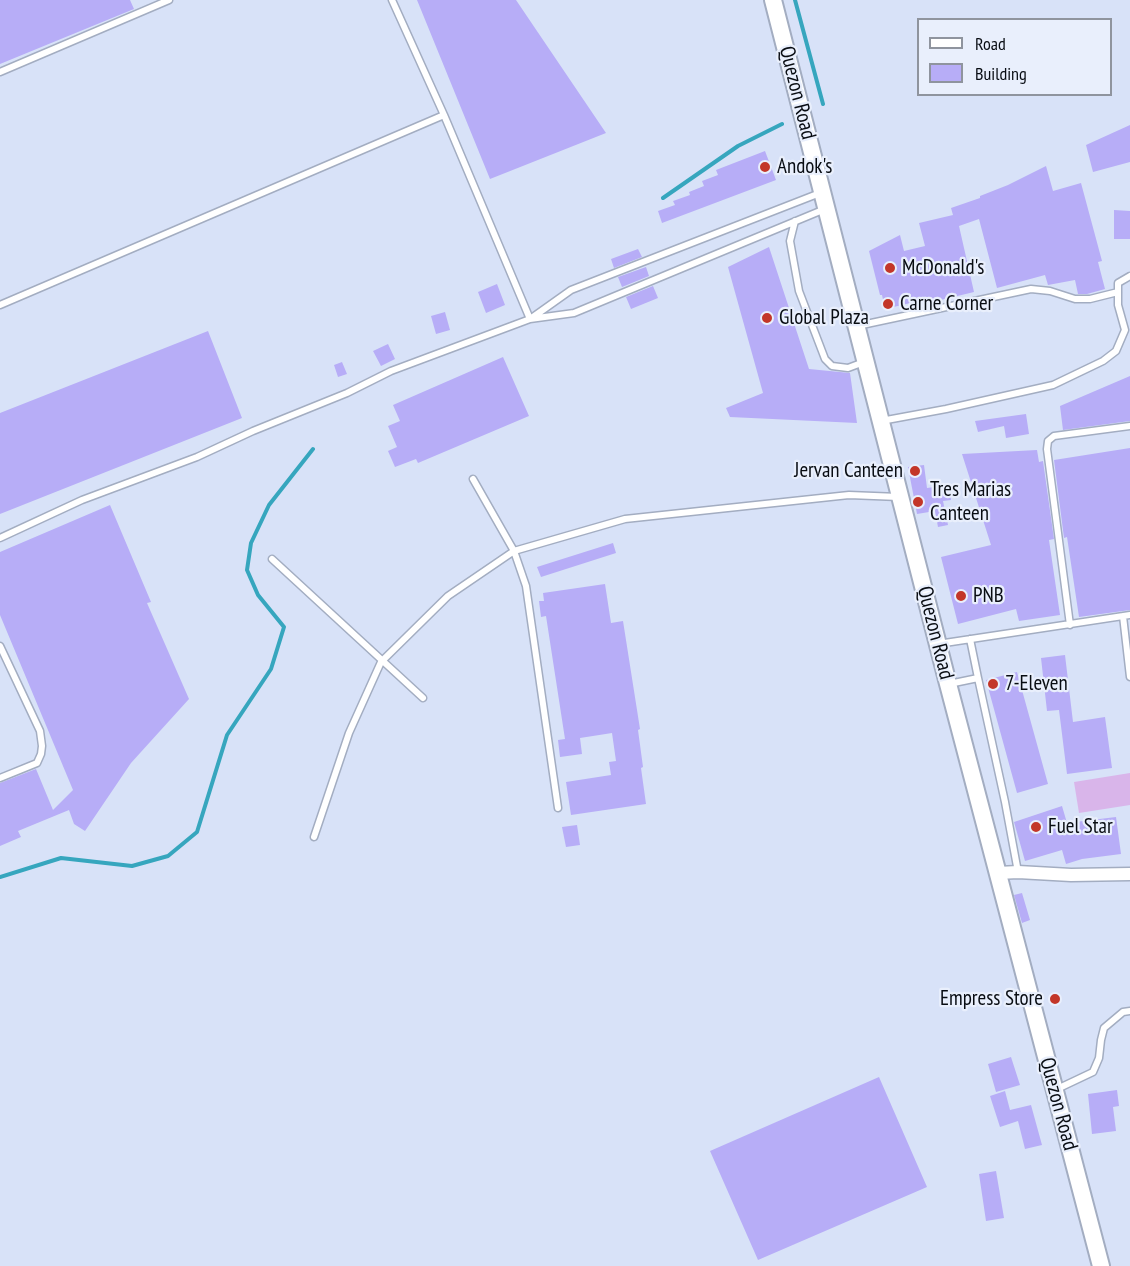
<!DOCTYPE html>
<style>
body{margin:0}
#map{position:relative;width:1130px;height:1266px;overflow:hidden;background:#d8e2f8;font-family:"PT Sans Narrow",sans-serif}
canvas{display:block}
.legend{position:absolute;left:917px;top:18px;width:195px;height:78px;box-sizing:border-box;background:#e9effc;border:2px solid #8f949e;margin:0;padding:8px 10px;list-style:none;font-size:18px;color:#080c12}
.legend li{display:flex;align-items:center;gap:12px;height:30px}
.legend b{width:30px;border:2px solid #8f949e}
</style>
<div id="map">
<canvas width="1130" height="1266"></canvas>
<ul class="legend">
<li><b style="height:8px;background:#fff"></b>Road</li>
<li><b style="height:16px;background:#b7adf7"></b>Building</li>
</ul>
</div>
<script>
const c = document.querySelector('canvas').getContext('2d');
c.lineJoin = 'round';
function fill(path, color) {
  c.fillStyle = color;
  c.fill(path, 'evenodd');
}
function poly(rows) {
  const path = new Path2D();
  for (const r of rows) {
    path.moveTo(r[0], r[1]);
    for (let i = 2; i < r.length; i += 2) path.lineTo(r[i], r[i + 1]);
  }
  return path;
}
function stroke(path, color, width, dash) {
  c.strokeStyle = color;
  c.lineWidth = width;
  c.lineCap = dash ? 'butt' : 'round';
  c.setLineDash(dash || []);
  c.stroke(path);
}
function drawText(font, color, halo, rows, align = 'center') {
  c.font = font + ' "PT Sans Narrow",sans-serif';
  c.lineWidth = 4.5;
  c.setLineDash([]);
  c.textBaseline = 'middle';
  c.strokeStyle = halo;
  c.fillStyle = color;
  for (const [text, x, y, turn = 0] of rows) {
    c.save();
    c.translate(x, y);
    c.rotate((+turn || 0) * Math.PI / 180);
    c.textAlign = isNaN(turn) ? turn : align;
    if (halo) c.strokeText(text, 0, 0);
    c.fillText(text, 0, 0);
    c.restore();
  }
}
const green = poly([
 [1130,773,1130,805,1079,813,1074,782]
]);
const stream = poly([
 [795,0,823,104],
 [663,198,738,146,782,124],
 [0,877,61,858,132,866,168,856,197,832,227,735,271,669,284,627,258,595,247,570,251,543,269,505,313,449]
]);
const building = poly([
 [0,0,130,0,134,9,0,64],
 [417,0,516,0,606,133,490,179],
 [1130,125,1130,162,1093,172,1086,145],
 [765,151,776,180,662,223,658,211,675,205,673,201,690,195,689,192,704,186,702,181,718,175,716,170],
 [1046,166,1053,191,1081,183,1102,261,1098,262,1105,289,1087,294,1078,294,1075,280,1048,285,1045,275,997,288,979,219,959,226,974,292,920,305,919,301,885,309,882,295,880,295,869,251,900,235,904,251,925,246,919,223,953,215,951,208,980,198,980,196,1008,185],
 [1114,210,1130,211,1130,239,1114,239],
 [769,247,809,369,850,373,857,423,730,417,726,408,763,393,728,267],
 [638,249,642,257,614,268,611,259],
 [646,267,649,276,622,287,618,277],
 [497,284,505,305,486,313,478,292],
 [653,286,658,298,631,309,626,297],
 [445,312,450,330,436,334,431,316],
 [208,331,242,418,0,514,0,413],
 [388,344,395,359,381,366,373,351],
 [503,357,529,416,418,463,416,459,395,467,388,451,397,447,388,426,400,421,393,405],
 [342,362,347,374,338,377,334,365],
 [1130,376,1130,421,1063,430,1060,406],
 [1026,414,1029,434,1006,438,1004,426,978,432,975,421],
 [1130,448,1130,610,1079,617,1067,537,1064,538,1054,460],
 [1037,450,1039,462,1043,461,1054,539,1049,540,1060,615,1019,621,1016,609,958,624,941,557,991,545,962,454],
 [924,465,927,488,949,485,951,500,943,501,948,525,938,527,935,511,917,514,908,467],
 [110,505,151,602,147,603,189,699,131,763,85,831,74,824,69,810,18,831,21,837,0,846,0,783,36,769,53,810,73,790,0,615,0,552],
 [613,543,616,553,541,577,537,567],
 [605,584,611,623,623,621,640,729,638,730,643,767,641,768,646,804,571,815,566,782,611,775,609,762,616,761,612,733,580,738,582,754,560,757,558,740,565,739,546,616,541,617,539,601,544,601,543,593],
 [1065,655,1073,722,1105,717,1112,768,1067,774,1059,710,1047,711,1041,658],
 [1017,672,1048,784,1017,793,986,680],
 [1062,806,1067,823,1116,817,1121,854,1082,859,1066,864,1062,850,1025,861,1014,822],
 [577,825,580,845,566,847,562,827],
 [1022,893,1030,920,1022,923,1014,895],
 [1011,1057,1020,1085,996,1092,988,1064],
 [879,1077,927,1187,758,1260,710,1151],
 [1117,1090,1119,1106,1113,1107,1116,1131,1092,1134,1088,1094],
 [1005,1091,1010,1110,1031,1105,1042,1145,1025,1149,1018,1121,1000,1127,990,1096],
 [996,1171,1004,1218,986,1221,979,1174]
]);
const service = poly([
 [392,0,444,115,530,319],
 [0,72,169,0],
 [795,221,790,241,799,291,825,359,832,366,848,368,864,362],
 [0,305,444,115],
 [533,317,571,290,820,193],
 [857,326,1031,289,1050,291,1075,299,1090,299,1118,292],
 [881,421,946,409,1053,385,1103,361,1116,351,1125,330,1118,305,1118,283,1130,276],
 [473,479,514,551,526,586,558,808],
 [0,538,82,500,197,457,253,431,347,393,391,371,530,319,574,313,825,209],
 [272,559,423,698],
 [1123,616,1130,677],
 [1070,625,1047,449,1048,441,1054,436,1130,426],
 [970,639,978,678],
 [938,644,1130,615],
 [0,646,40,731,42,746,41,754,37,763,0,778],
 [949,684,978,678,1005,802,1018,872],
 [314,837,349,733,381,662,448,596,514,551,625,519,849,495,899,497],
 [1055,1090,1093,1072,1099,1058,1101,1040,1104,1028,1123,1012,1130,1011]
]);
const minor = poly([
 [998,873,1018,872,1071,875,1130,874]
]);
const secondary = poly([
 [773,0,947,680,1101,1266]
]);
const markers = [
 [765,167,6,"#c33629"],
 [890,268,6,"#c33629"],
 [888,304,6,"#c33629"],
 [767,318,6,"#c33629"],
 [915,471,6,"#c33629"],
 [918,502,6,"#c33629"],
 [961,596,6,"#c33629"],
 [993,684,6,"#c33629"],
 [1036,827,6,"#c33629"],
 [1055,999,6,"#c33629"]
];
const streetNames = [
 ["Quezon Road",797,93,76],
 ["Quezon Road",935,633,76],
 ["Quezon Road",1058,1104,75]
];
const poiNames = [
 ["Andok's",777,167],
 ["McDonald's",902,268],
 ["Carne Corner",900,304],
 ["Global Plaza",779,318],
 ["Jervan Canteen",903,471,"right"],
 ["Tres Marias",930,490],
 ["Canteen",930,514],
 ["PNB",973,596],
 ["7-Eleven",1005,684],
 ["Fuel Star",1048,827],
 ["Empress Store",1043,999,"right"]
];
fill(green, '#d9b5ea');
stroke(stream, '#36a6be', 4);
fill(building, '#b7adf7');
stroke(service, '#a3adc1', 9);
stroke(minor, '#a3adc1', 15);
stroke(secondary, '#a3adc1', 20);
stroke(service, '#fff', 6);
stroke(minor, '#fff', 12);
stroke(secondary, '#fff', 16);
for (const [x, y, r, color] of markers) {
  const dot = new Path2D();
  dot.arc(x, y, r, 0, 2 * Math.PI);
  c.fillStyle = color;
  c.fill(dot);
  stroke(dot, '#e9effc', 2);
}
drawText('21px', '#080c12', '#e9effc', streetNames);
drawText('21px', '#080c12', '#e9effc', poiNames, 'left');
</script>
